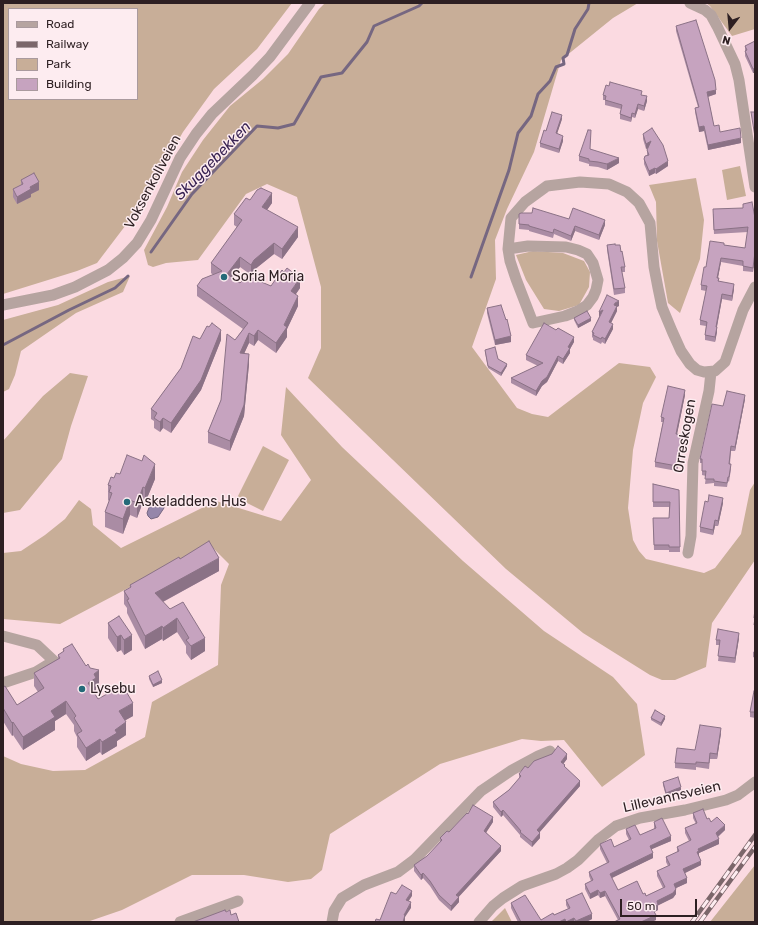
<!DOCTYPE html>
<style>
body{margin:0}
#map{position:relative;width:758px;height:925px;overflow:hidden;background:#fbdae1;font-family:Rubik,sans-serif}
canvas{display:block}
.frame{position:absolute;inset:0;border:4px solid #2d1f22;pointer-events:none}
.legend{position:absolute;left:8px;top:8px;width:130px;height:92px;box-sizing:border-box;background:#fdecf0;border:1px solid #aa9a9e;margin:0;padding:5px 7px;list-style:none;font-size:12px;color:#2d1f22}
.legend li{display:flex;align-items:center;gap:8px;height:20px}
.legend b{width:20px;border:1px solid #aa9a9e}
.north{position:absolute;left:710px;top:8px;width:40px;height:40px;-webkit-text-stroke:3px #fdecf0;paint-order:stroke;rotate:196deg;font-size:11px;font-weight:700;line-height:16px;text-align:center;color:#2d1f22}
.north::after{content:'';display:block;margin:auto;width:14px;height:18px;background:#2d1f22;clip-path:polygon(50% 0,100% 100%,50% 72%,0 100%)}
.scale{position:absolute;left:620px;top:899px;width:77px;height:18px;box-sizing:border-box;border:2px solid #2d1f22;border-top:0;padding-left:5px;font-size:12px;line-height:14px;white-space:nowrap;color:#2d1f22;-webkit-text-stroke:3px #fdecf0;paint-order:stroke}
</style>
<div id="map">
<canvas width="758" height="925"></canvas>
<div class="frame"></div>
<ul class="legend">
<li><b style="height:5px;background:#b6a4a0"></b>Road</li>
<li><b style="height:5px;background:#7b666a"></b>Railway</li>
<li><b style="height:11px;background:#c8ae98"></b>Park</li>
<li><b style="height:11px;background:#c6a3bf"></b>Building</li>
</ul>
<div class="north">N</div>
<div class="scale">50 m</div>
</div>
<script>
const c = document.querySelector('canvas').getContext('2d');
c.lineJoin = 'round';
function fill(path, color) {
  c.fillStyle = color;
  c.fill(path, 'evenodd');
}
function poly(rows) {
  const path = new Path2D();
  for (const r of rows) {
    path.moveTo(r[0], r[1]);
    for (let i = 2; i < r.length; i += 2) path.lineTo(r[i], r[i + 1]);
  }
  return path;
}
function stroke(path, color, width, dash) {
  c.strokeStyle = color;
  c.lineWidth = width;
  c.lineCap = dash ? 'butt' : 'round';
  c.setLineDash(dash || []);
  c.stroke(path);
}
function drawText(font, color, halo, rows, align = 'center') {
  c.font = font + ' Rubik,sans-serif';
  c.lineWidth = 3;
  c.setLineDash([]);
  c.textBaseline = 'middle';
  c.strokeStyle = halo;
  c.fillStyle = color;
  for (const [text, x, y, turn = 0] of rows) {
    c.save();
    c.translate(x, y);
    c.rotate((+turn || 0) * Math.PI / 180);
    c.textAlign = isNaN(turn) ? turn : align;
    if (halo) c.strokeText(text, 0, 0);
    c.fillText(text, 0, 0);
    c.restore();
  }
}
const green = poly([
 [3,3,292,3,257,49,214,89,183,132,141,205,97,263,77,271,3,294],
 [9,9,137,9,137,99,9,99],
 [325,3,638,3,613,18,561,60,534,152,507,209,495,240,496,279,472,347,517,408,532,414,548,417,619,363,650,367,656,377,643,403,633,450,628,508,633,540,639,551,646,559,704,573,715,568,741,534,750,490,755,482,755,560,712,623,706,667,675,680,662,680,650,675,583,633,506,569,308,378,321,348,321,287,297,197,267,184,246,194,198,260,166,263,153,267,148,265,144,250,167,207,182,172,203,140,230,106,263,79,288,54,319,9],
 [706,3,755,3,755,29,732,36,710,6],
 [740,166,746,196,727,200,722,170],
 [696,178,704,220,700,259,680,313,668,303,657,241,656,202,649,185],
 [533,251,563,253,584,261,590,272,589,287,579,305,559,311,544,309,526,280,516,255],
 [130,276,123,292,76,313,21,351,15,375,9,389,3,392,3,320,58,305,108,282],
 [70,373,88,376,71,426,62,459,20,510,3,513,3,441,43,396],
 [286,387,342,447,463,561,544,631,613,677,637,704,645,755,602,787,564,740,541,741,522,739,440,764,330,834,322,870,311,879,288,882,244,875,192,875,122,910,87,922,3,922,3,756,21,764,53,771,85,770,145,737,152,702,218,665,221,585,229,564,210,545,60,624,3,619,3,553,21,551,45,535,65,519,79,500,91,509,93,525,121,548,216,501,281,521,311,480,281,435],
 [263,446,289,460,263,511,237,498],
 [755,865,755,922,710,922],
 [505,908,512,922,491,922]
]);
const water = poly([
 [156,501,163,504,164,508,158,517,151,519,148,516,147,513,150,505,156,501]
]);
const stream = poly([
 [151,252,192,194,257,126,278,128,294,124,321,77,342,73,367,42,374,26,419,6,422,3],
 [471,277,509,170,518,133,531,116,538,94,550,81,556,67,564,64,563,58,567,55,575,29,588,9,589,3],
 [3,345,69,310,115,288,128,276]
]);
const minor = poly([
 [690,3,705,10,711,15,717,26,735,64,739,80,755,187],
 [528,246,566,247,578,250,587,254,593,263,598,280,596,290,593,297,587,305,578,311,565,316,533,323,516,279,510,261,508,249,528,246],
 [508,249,511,218,525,202,547,186,580,182,609,184,627,192,639,203,650,223,654,267,658,288,662,307,672,331,681,351,690,364,697,370,704,372,715,371,725,362,743,310,755,287],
 [3,305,53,295,75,287,108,270,123,258,137,243,151,220,180,158,196,134,212,114,253,75,270,57,310,3],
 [688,553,691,536,693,463,709,391,711,372],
 [3,636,37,645,54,661,36,672,3,683],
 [180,922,238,901],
 [332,922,334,911,342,898,364,885,398,872,414,860,481,791,512,770,538,756,550,751],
 [479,922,493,906,503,898,522,886,556,874,567,868,578,860,599,839,616,826,640,818,685,810,726,800,738,795,755,782]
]);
const rail = poly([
 [692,922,755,835],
 [700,922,755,847]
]);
const wall = poly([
 [676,26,716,94,708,97,714,126,720,132,741,143,708,150,704,131,699,132,695,112,695,108,698,107,676,31],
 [755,41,753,73,745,56,745,46],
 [603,95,642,95,647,101,644,111,638,109,635,118,632,117,631,122,620,119,620,114,621,109,605,105,605,100,603,100],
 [562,119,557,133,563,141,559,153,540,147,540,143,546,131],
 [643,134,668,166,656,174,655,173,649,176,644,164,644,159,647,155,647,150,648,147,646,149,643,139],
 [590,149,619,163,607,170,598,167,589,166,589,164,579,161,579,156],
 [21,180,39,190,31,194,31,197,17,204,13,197,13,189,21,185],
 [250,200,272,203,267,210,298,237,282,259,274,254,254,270,251,275,240,267,232,278,240,283,300,288,296,294,298,306,287,329,287,337,276,353,258,340,254,346,249,343,244,353,249,364,244,416,230,451,208,443,208,432,221,400,235,340,243,329,197,296,197,286,213,275,211,273,211,263,237,227,234,225,234,214],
 [743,204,755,218,753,272,743,271,743,266,721,262,718,278,719,281,734,289,732,301,722,299,717,327,717,332,715,342,705,340,705,335,706,326,700,325,700,320,706,291,701,290,701,285,706,267,724,245,745,248,748,232,714,234,713,214,743,208],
 [519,214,569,219,605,225,599,240,575,231,571,241,554,234,553,238,529,231,529,230,519,229],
 [607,245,615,245,621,252,625,267,625,272,622,272,625,288,625,293,614,295,607,250],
 [619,306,617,307,617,311,611,323,613,329,605,344,602,342,601,344,593,340,593,338,592,337,592,332,599,317,599,312],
 [487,308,511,342,495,345,487,313],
 [574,318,591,321,578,328,574,320],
 [200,339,221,340,201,390,171,433,163,428,160,432,154,428,154,421,151,419,151,409,181,368],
 [574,342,570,349,570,353,563,364,558,361,547,382,542,386,536,396,511,383,511,378,538,366,526,360,526,355],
 [485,350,498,359,507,366,501,376,488,368,485,352],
 [685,395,677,434,683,440,677,471,655,467,655,462,663,422,661,422,661,417],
 [745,399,735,451,731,451,730,464,731,469,729,482,728,481,727,487,714,486,714,483,705,484,706,476,702,475,702,463,700,463,700,459,723,406],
 [120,474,155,479,145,503,143,502,137,518,130,515,123,534,105,527,105,512,109,502,109,501,108,500,108,485],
 [653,484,679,490,680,552,669,552,669,550,654,550,653,518,669,518,669,507,653,507],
 [708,502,723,503,718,526,715,526,713,535,700,532,700,527],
 [180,559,219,571,163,602,205,651,191,660,186,653,186,646,177,632,163,641,162,639,145,649,127,613,127,608,124,604,124,591,130,588,130,585],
 [755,609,755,630,754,630,754,618],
 [119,616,132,650,124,655,121,650,117,652,108,638,108,623],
 [739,638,735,663,718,661,720,645,716,645,716,640],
 [63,649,86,666,99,683,96,685,96,691,94,693,98,699,133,716,125,720,126,735,117,741,117,746,102,755,100,752,86,761,77,747,77,737,74,731,74,725,66,714,55,721,55,730,23,750,13,735,12,736,3,721,3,687,17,705,38,692,34,686,34,673,58,659,58,655,63,652],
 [755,651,755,658,753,657,753,652],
 [149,676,162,683,153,687,149,679],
 [755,691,755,718,750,717,750,712],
 [651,718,665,719,661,726,651,720],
 [721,733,717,759,710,759,709,769,696,767,696,770,675,768,675,763],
 [567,759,563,764,565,767,580,786,539,833,540,838,532,847,520,837,520,835,503,815,501,817,493,807,493,802,509,790,519,779,519,774,528,768],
 [663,782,681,790,666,796,663,785],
 [693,813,707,819,725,830,718,837,719,844,699,853,699,856,701,865,685,873,687,883,676,888,676,894,673,898,658,905,658,910,654,912,656,920,651,922,614,922,618,920,605,896,600,898,598,895,590,899,585,889,585,884,591,881,589,876,589,872,607,863,600,849,600,844,614,847,629,840,626,834,626,829,640,835,654,829,654,822,671,841,651,849,653,858,611,878,618,890,643,894,646,896,663,888,657,876,657,871,668,866,666,862,666,857,677,852,677,847,689,841,685,833,685,828,696,824,693,818],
 [493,822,486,832,501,851,458,897,459,902,451,911,439,900,430,886,423,878,421,880,414,871,414,865,427,856,440,842,440,838],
 [566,900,592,919,586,922,518,922,511,908,511,903,541,920,554,915,568,909,566,905]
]);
const shadedWall = poly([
 [755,68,755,73,753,73,753,69],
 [716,90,716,94,707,97,707,92],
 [647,96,647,101,644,111,644,106],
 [638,104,638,109,635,118,635,114],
 [632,113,632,117,631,122,631,118],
 [562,115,562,119,556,137,556,133],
 [704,126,704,131,699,132,699,127],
 [563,136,563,141,559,153,559,149],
 [741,138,741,143,708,150,708,145],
 [651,141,651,146,646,149,646,144],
 [619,158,619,163,607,170,607,164],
 [668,161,668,166,656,174,656,169],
 [655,168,655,173,649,176,649,171],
 [39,182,39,190,31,194,31,197,17,204,17,197,30,187],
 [272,193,272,203,262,217,262,207],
 [605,220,605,225,599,240,599,235],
 [575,226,575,231,571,241,571,236],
 [298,227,298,237,282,259,282,249],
 [274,243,274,254,254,270,251,275,251,265,254,260],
 [755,252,755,256,753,272,753,268],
 [240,257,240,267,227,285,227,274],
 [721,258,721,262,717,282,717,278],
 [300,278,300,288,291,301,291,291],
 [734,284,734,289,732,301,732,296],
 [722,294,722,299,716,331,716,327],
 [298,296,298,306,287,329,287,337,276,353,276,343],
 [619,301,619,306,617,307,617,311,609,327,609,322,614,305,615,303],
 [603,310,599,317,599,312],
 [591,318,591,321,578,328,578,325],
 [613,324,613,329,605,344,605,339],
 [717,327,717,332,715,342,715,337],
 [221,330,221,340,201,390,171,433,171,423],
 [258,330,258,340,254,346,254,336],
 [249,333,249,343,240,363,240,353],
 [511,336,511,342,495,345,495,340],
 [574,337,574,342,570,349,570,353,563,364,563,359,568,347],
 [249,354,249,364,244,416,230,451,230,441],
 [558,356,558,361,547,382,542,386,536,396,536,391,542,381],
 [507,364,507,366,501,376,501,373],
 [685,390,685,395,676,439,676,434],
 [745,395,745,399,735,451,735,447],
 [163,418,163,428,160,432,160,422],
 [683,435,683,440,677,471,677,466],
 [155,464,155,479,145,503,145,488],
 [143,487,143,502,137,518,137,503],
 [723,498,723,503,718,526,718,521],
 [130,500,130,515,123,534,123,519],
 [715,520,715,526,713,535,713,530],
 [219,558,219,571,155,606,155,593],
 [177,618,177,632,163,641,163,628],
 [162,626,162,639,145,649,145,636],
 [739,633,739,638,735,663,735,658],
 [121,635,121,650,117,652,117,637],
 [132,635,132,650,124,655,124,640],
 [205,638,205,651,191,660,191,646],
 [99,670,99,683,96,685,96,691,88,696,88,683,94,674],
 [162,680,162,683,153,687,153,685],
 [66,701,66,714,55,721,55,730,23,750,23,737,51,711],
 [133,703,133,716,119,724,119,711],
 [665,716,665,719,661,726,661,723],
 [13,722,13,735,12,736,12,723],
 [126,722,126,735,117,741,117,746,102,755,102,742,115,730],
 [721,728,721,733,717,759,717,754],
 [100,739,100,752,86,761,86,748],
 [567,754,567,759,561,767,561,762],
 [580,781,580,786,537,835,537,830],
 [681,787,681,790,666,796,666,793],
 [503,810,503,815,501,817,501,812],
 [493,817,493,822,484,836,484,831],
 [725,825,725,830,716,838,716,833],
 [540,833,540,838,532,847,532,842],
 [671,836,671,841,650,850,650,846],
 [719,839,719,844,699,853,699,856,697,857,697,852,698,849],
 [501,846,501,851,456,900,456,895],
 [653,853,653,858,610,879,610,874],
 [701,861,701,865,683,874,683,869],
 [423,873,423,878,421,880,421,875],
 [687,878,687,883,674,889,674,884],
 [676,889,676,894,673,898,657,906,657,901],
 [598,890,598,895,590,899,590,894],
 [412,891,412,896,406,905,406,900],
 [605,891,605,896,600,898,600,893],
 [459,897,459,902,451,911,451,906],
 [411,902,411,908,405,917,405,922,403,922,404,915],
 [658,905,658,910,652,913,652,908],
 [592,914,592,919,586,922,576,922,576,921],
 [656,915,656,920,651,922,641,922],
 [574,918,574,922,566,922],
 [565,919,565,922,559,922]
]);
const building = poly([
 [696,20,715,80,716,90,707,92,714,126,719,125,720,132,740,128,741,138,708,145,704,126,699,127,695,108,699,107,676,26,696,20],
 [755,41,755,68,753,69,745,51,747,50,745,46,755,41],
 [610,82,642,91,641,95,647,96,644,106,638,104,635,114,632,113,631,118,620,114,622,105,605,100,606,96,603,95,606,85,609,86,610,82],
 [552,112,562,115,556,133,563,136,559,149,540,143,544,130,546,131,552,112],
 [751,112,755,112,755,137,751,112],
 [652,128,663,145,668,161,656,169,655,168,649,171,644,159,645,156,649,155,647,150,651,141,646,144,643,134,652,128],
 [588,130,591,130,590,149,619,158,607,164,598,162,589,161,589,159,579,156,588,130],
 [34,173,39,182,30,187,31,189,17,197,13,189,23,184,21,180,34,173],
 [261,188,272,193,262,207,298,227,282,249,274,243,254,260,251,265,240,257,227,274,240,283,247,276,271,286,282,270,284,272,287,268,300,278,291,291,298,296,284,325,287,327,276,343,258,330,254,336,249,333,240,353,249,354,244,405,230,441,208,432,221,400,227,334,235,340,248,323,197,286,202,279,222,271,211,263,242,220,234,214,246,198,250,200,257,190,261,188],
 [752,202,755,218,755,252,753,268,743,266,743,261,721,258,717,278,719,278,718,281,734,284,732,296,722,294,716,327,717,327,715,337,705,335,707,322,700,320,707,286,701,285,704,267,706,267,710,241,724,243,724,245,745,248,748,227,714,230,713,209,743,208,743,204,752,202],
 [533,208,569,219,573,208,605,220,599,235,575,226,571,236,554,229,553,233,529,226,529,225,519,224,519,214,521,213,532,213,533,208],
 [615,244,615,245,620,245,621,252,622,251,625,267,621,267,625,288,614,289,607,245,615,244],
 [607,295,619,301,615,303,614,305,617,306,609,322,613,324,605,339,602,337,601,339,593,335,594,333,592,332,603,310,599,312,607,295],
 [501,305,506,320,507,319,511,336,495,340,487,308,501,305],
 [587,311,591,318,578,325,574,318,587,311],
 [212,323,221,330,201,380,171,423,163,418,160,422,154,418,157,413,151,409,181,368,193,336,200,339,207,326,209,327,212,323],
 [544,323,556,330,558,328,574,337,568,347,570,348,563,359,558,356,547,377,542,381,536,391,511,378,543,363,526,355,544,323],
 [495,347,498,359,507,364,501,373,488,366,485,350,495,347],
 [668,386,685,390,676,434,683,435,677,466,655,462,664,418,661,417,668,386],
 [727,391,745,395,735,447,731,446,729,464,731,464,729,477,728,477,727,483,714,481,714,479,705,479,706,471,702,471,702,459,700,459,712,404,723,406,727,391],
 [127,455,142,461,144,455,155,464,145,488,143,487,137,503,130,500,123,519,105,512,112,493,109,492,111,486,108,485,111,477,114,478,116,473,120,474,127,455],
 [653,484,679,490,680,547,669,547,669,545,654,545,653,518,669,518,670,502,653,502,653,484],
 [709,495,723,498,718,521,715,520,713,530,700,527,705,501,708,502,709,495],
 [209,541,219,558,155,593,170,609,183,602,205,638,191,646,186,640,189,638,177,618,163,628,162,626,145,636,127,600,129,599,124,591,131,587,130,585,146,576,179,557,180,559,209,541],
 [755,609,755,625,754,625,755,618,754,618,755,609],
 [119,616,132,635,124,640,121,635,117,637,108,623,119,616],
 [718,629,739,633,735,658,718,656,720,640,716,640,718,629],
 [72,644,86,666,88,664,90,668,99,670,94,674,96,678,88,683,98,699,114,690,115,693,124,688,133,703,119,711,126,722,115,730,117,733,102,742,100,739,86,748,77,734,82,731,74,718,76,716,66,701,51,711,55,717,23,737,13,722,12,723,3,708,3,687,5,686,17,705,44,688,34,673,60,658,58,655,64,651,63,649,72,644],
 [158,671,162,680,153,685,149,676,158,671],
 [754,691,755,691,755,712,750,712,754,691],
 [655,710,665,716,661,723,651,718,655,710],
 [700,725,721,728,717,754,710,753,709,763,696,762,696,764,675,763,677,748,695,750,700,725],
 [558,746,567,754,561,762,565,765,564,766,580,781,537,830,540,833,532,842,520,832,521,831,503,810,501,812,493,802,509,790,521,776,519,774,525,766,528,768,534,761,552,754,558,746],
 [678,777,681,787,666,793,663,782,678,777],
 [473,805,493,817,484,831,501,846,456,895,459,897,451,906,439,895,430,881,423,873,421,875,414,865,427,856,442,840,440,838,447,831,449,832,467,813,468,814,473,805],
 [703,809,707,819,709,818,711,822,717,817,725,825,716,833,719,839,698,849,699,851,697,852,701,861,683,869,687,878,674,884,676,889,673,893,657,901,658,905,652,908,656,915,641,922,614,922,620,919,605,891,600,893,598,890,590,894,585,884,593,880,589,872,609,862,600,844,611,839,614,847,631,839,626,829,635,825,640,835,656,828,654,822,662,818,671,836,650,846,653,853,610,874,618,890,637,881,643,894,645,893,646,896,665,887,657,871,670,865,666,857,679,851,677,847,691,840,685,828,697,823,693,813,703,809],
 [402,885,412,891,406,900,411,902,404,915,405,915,403,922,375,922,376,919,380,920,391,892,396,894,402,885],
 [582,893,592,914,576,921,574,918,566,922,565,919,559,922,521,922,511,903,525,895,541,920,553,913,554,915,570,908,566,900,582,893],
 [225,910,226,912,230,910,231,915,236,913,239,922,193,922,225,910]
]);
const markers = [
 [224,277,4,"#246a79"],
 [127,502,4,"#246a79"],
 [82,689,4,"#246a79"]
];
const streetNames = [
 ["Voksenkollveien",153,182,-62],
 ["Orreskogen",685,436,-80],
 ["Lillevannsveien",672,797,-13]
];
const poiNames = [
 ["Soria Moria",232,277],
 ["Askeladdens Hus",135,502],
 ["Lysebu",90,689]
];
const waterNames = [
 ["Skuggebekken",213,161,-46]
];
fill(green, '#c8ae98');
fill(water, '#9586aa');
stroke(water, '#766781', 1);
stroke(stream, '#766781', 3);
stroke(minor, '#b6a4a0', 11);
stroke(rail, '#7b666a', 4.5);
stroke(rail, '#fdecf0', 3, [9]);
fill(wall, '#aa8ca4');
fill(shadedWall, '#8b7286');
fill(building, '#c6a3bf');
stroke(building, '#8b7286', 1);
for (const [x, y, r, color] of markers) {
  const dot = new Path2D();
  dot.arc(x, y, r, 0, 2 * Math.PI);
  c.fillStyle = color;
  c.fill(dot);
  stroke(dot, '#fdecf0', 1.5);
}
drawText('14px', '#2d1f22', '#fdecf0', streetNames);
drawText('14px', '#2d1f22', '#fdecf0', poiNames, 'left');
drawText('italic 15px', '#382252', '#fdecf0', waterNames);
</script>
